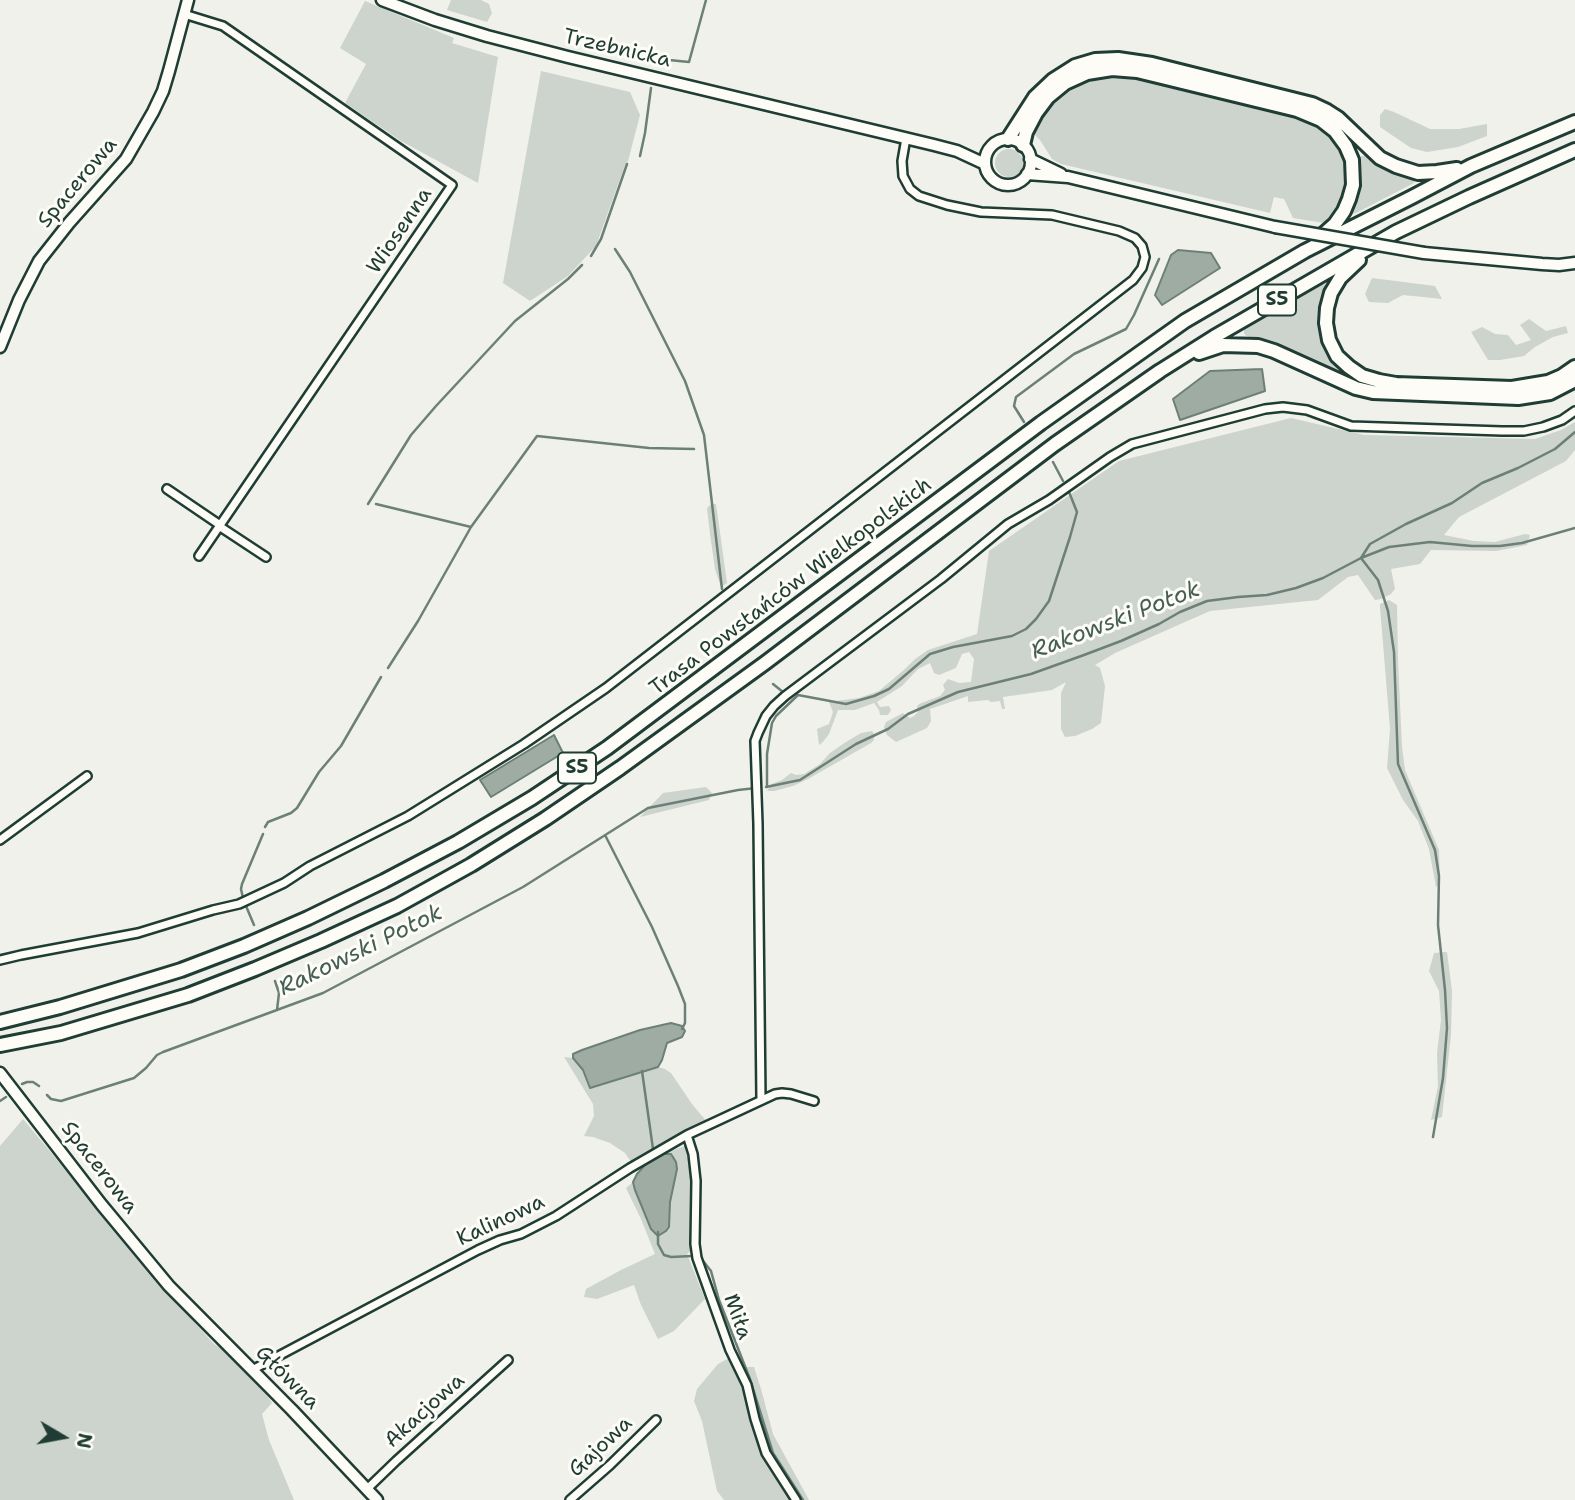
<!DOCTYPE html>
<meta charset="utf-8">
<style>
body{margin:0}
#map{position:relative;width:1575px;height:1500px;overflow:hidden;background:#f0f1eb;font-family:"Shantell Sans",sans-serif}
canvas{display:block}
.north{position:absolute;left:28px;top:1402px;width:70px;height:70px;-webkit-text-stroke:5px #fdfcf7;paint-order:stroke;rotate:100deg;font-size:19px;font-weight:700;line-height:28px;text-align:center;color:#1f3d34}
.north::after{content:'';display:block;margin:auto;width:24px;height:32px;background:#1f3d34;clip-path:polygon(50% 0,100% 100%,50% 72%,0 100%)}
</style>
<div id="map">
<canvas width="1575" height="1500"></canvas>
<div class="north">N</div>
</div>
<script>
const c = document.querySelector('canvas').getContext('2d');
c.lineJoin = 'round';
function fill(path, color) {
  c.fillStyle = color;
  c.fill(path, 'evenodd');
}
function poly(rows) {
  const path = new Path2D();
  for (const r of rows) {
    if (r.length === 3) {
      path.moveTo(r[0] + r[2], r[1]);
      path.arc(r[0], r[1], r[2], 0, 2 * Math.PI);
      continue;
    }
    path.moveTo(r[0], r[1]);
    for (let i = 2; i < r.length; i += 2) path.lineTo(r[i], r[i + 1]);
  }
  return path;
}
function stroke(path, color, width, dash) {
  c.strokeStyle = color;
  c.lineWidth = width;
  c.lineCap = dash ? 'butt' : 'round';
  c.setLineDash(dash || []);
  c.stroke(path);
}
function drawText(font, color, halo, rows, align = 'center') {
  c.font = font + ' "Shantell Sans",sans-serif';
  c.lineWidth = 6;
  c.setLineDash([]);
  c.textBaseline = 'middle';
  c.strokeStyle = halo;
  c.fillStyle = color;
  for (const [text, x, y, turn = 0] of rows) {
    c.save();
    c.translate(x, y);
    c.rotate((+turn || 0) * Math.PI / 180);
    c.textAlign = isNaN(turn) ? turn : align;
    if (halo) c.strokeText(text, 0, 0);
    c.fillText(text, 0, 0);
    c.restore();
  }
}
const green = poly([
 [451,0,481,0,489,4,492,13,487,22,447,10],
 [365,1,454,38,452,43,498,57,478,183,401,141,345,103,366,64,340,48],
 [541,71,630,92,640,115,628,161,625,165,596,246,568,276,530,301,503,283],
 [1111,75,1136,77,1236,100,1304,119,1323,128,1335,141,1343,154,1347,171,1347,185,1343,200,1338,209,1324,223,1293,218,1284,199,1274,197,1270,213,1061,164,1052,159,1040,140,1033,133,1033,130,1044,111,1058,95,1070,87,1090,78],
 [1385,109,1394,112,1430,129,1459,129,1487,124,1487,136,1458,147,1427,152,1411,148,1380,127,1380,115],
 [1009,163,14],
 [1361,156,1366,156,1394,172,1413,177,1414,183,1356,213,1352,214,1360,179,1359,160],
 [1372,278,1435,286,1442,299,1403,295,1388,303,1369,302,1365,294],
 [1322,284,1326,285,1326,290,1319,305,1318,324,1323,344,1338,369,1338,375,1280,345,1246,336,1244,333,1244,329,1318,285],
 [1529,319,1546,331,1566,326,1568,333,1553,337,1535,347,1524,356,1500,360,1488,360,1471,332,1482,327,1495,334,1508,335,1516,345,1531,340,1520,325],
 [1291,418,1364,435,1535,439,1561,430,1575,422,1575,450,1566,461,1459,517,1444,535,1474,541,1495,542,1525,534,1530,535,1527,545,1496,551,1431,550,1420,564,1391,569,1395,589,1391,594,1381,599,1375,600,1358,575,1348,577,1318,600,1210,611,1115,653,1095,665,1100,668,1105,686,1101,723,1092,729,1075,736,1065,737,1061,729,1061,693,1066,682,1052,690,1003,697,1005,709,1002,709,1000,701,991,702,988,700,968,702,968,696,930,709,931,721,927,728,896,742,887,735,884,727,886,722,903,713,910,718,914,716,918,712,917,707,919,704,940,696,945,690,943,685,948,679,959,683,971,682,974,659,969,652,962,654,956,668,939,675,934,673,930,663,918,669,902,686,877,702,880,707,889,706,891,710,888,715,880,715,879,710,874,703,855,710,838,710,829,734,822,743,819,745,817,729,829,724,833,712,829,702,859,698,879,691,905,669,915,659,928,650,977,634,989,551,1119,461],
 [711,504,716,504,727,583,721,587,715,569,710,534,707,508],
 [1389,600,1397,605,1398,660,1402,747,1405,770,1439,850,1440,884,1436,887,1429,849,1418,821,1403,800,1387,768,1390,729,1380,607,1380,604],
 [872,731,874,734,874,740,871,743,808,779,793,786,774,791,767,791,771,784,782,780,791,773,796,775,804,774,820,764,830,753,846,742,861,733],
 [706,787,712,793,709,800,640,817,663,793],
 [1447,952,1452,991,1451,1035,1442,1117,1431,1120,1438,1086,1437,1053,1441,1020,1439,991,1429,971,1434,953],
 [564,1057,573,1058,583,1070,591,1088,658,1067,665,1069,671,1073,692,1104,708,1123,631,1162,625,1153,610,1143,593,1137,584,1136,594,1116,593,1104],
 [23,1119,140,1259,187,1312,195,1323,214,1344,223,1350,268,1397,272,1403,262,1414,269,1440,294,1500,0,1500,0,1146],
 [687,1145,691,1157,691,1251,687,1254,705,1299,674,1331,658,1339,641,1305,634,1285,597,1299,584,1297,586,1289,621,1270,655,1254,641,1219,626,1188,633,1182,635,1190,651,1229,670,1202,672,1193,672,1154,664,1154],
 [729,1358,739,1378,750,1419,772,1468,792,1500,724,1500,717,1491,702,1421,694,1401,697,1389,718,1364],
 [742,1367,754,1367,761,1389,773,1434,809,1500,800,1500,768,1448]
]);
const water = poly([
 [1178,250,1211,253,1220,268,1162,305,1155,295,1171,255,1178,250],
 [1262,369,1265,391,1180,420,1173,399,1210,371,1262,369],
 [554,735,563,753,491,797,480,780,554,735],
 [671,1023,682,1026,685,1031,682,1037,667,1043,662,1060,658,1067,590,1088,583,1070,573,1058,573,1054,582,1050,640,1030,671,1023],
 [664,1154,671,1154,676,1162,677,1169,670,1202,669,1227,666,1231,658,1236,651,1229,635,1190,633,1182,637,1174,646,1164,664,1154]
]);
const stream = poly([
 [659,59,689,62,706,0],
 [640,156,645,133,651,88],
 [615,249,630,272,685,381,704,435,722,589],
 [591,256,601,239,627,164],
 [1024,422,1014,406,1016,397,1074,354,1126,329,1134,315,1159,259],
 [1053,462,1063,481],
 [368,504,411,435,436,406,515,321,568,279,582,265],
 [376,504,471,527],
 [388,668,418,621,471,527,537,436,649,448,694,449],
 [773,684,783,692],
 [766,787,800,780,856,744,888,729,908,714,958,692,1031,674,1084,655,1121,641,1159,624,1180,612,1207,601,1238,597,1267,595,1296,588,1323,578,1361,558,1389,547,1430,542,1472,546,1500,546,1522,543,1575,528],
 [767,787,767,754,772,723,776,716,798,695,846,704,874,696,889,689,930,654,953,647,1012,636,1026,629,1036,619,1049,601,1070,537,1077,512,1069,492],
 [265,827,268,822,291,813,297,808,319,772,341,746,381,677],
 [605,835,652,927,678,986,685,1004,685,1023,682,1029],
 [243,898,241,889,242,884,263,834],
 [246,906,254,925],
 [275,981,279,993,277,1010],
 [642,1071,653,1149],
 [22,1084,27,1082,33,1082,39,1086],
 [47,1095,51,1099,61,1101,134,1078,146,1068,157,1055,163,1052,323,993,523,887,648,808,738,790,756,788],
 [0,1101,6,1097],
 [1433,1137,1443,1078,1447,1028,1445,990,1438,925,1439,876,1435,850,1398,764,1394,652,1388,611,1378,580,1361,558,1370,544,1406,524,1452,503,1482,483,1518,468,1555,449,1575,432],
 [658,1232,658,1244,664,1255,671,1257,692,1256],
 [700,1257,711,1271,719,1300,750,1379,773,1453,803,1500]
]);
const street = poly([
 [184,14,223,26,452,185,199,556],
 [167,489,220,525],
 [219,526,266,557],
 [0,840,87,776],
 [0,960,21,955,138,933,213,910,239,904,284,883,310,866,408,816,524,744,606,688,1133,280,1142,268,1145,257,1142,246,1135,238,1119,231,1052,215,981,212,947,205,919,196,910,189,903,176,902,161,906,138],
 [761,1100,758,824,755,741,758,733,766,716,774,706,785,696,941,579,1008,524,1049,500,1110,457,1132,444,1265,409,1283,407,1307,410,1351,426,1502,431,1524,431,1543,427,1562,420,1575,411],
 [687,1135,693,1154,696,1181,695,1244,697,1258,730,1350,747,1385,755,1419,766,1453,796,1500],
 [252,1370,478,1250,500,1240,521,1234,556,1216,630,1168,687,1135,775,1094,782,1093,791,1094,814,1101],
 [367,1489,396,1461,508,1360],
 [570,1500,610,1465,656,1420]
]);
const secondary = poly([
 [382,0,435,20,487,36,568,57,934,145,957,151,985,164],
 [1008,162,23],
 [1030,159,1061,174],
 [1027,174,1068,177,1275,227],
 [1424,253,1542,264,1559,265,1575,263],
 [0,347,19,300,39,261,69,223,126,159,153,112,163,91,169,71,188,0],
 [0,1073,101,1204,169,1286,292,1410,377,1500]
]);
const highway = poly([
 [1008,139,1035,97,1053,80,1075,66,1095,60,1118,59,1152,64,1312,104,1327,111,1338,118,1380,158,1396,166,1418,173,1437,172,1457,169],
 [1023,145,1026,132,1036,113,1048,97,1065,83,1087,73,1112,69,1137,71,1297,110,1321,120,1335,131,1346,146,1352,160,1353,185,1349,199,1344,211,1335,224,1317,240],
 [1359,260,1340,278,1331,293,1327,308,1326,323,1329,340,1337,356,1349,367,1362,376,1379,381,1396,384,1512,388,1548,382,1562,376,1575,367],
 [1199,353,1223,345,1258,346,1274,351,1356,388,1373,392,1398,393,1518,398,1550,393,1575,380],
 [0,1022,60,1007,181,970,244,946,308,918,384,881,458,842,532,798,607,748,1041,423,1185,321,1305,251,1412,197,1471,166,1575,122],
 [0,1045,61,1033,188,995,255,969,321,941,397,906,471,865,545,819,620,768,765,663,1055,444,1160,371,1214,337,1396,232,1469,197,1575,150]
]);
const secondaryBridge = poly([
 [1275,227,1424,253]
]);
const shields = [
 [1277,300,38],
 [577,768,38]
];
const shieldNames = [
 ["S5",1277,300],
 ["S5",577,768]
];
const streetNames = [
 ["Trzebnicka",617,49,13],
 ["Spacerowa",78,183,-50],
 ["Wiosenna",400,231,-56],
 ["Trasa Powstańców Wielkopolskich",791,587,-37],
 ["Spacerowa",99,1168,52],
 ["Kalinowa",501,1221,-25],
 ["Miła",737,1317,70],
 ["Główna",287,1378,45],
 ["Akacjowa",425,1411,-42],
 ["Gajowa",601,1447,-43]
];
const waterNames = [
 ["Rakowski Potok",1116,621,-21],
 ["Rakowski Potok",361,951,-26]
];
fill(green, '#cdd3cd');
fill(water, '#9faca4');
stroke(water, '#6c8077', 2);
stroke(stream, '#6c8077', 2.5);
stroke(street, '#1f3d34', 12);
stroke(secondary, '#1f3d34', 15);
stroke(highway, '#1f3d34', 18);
stroke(street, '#fdfcf7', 7);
stroke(secondary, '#fdfcf7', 10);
stroke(highway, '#fdfcf7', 12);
stroke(secondaryBridge, '#1f3d34', 15, []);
stroke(secondaryBridge, '#fdfcf7', 10);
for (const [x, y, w] of shields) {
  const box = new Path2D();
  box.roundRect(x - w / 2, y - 15.5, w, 31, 5);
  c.fillStyle = '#fdfcf7';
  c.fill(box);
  stroke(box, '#1f3d34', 2);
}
drawText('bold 19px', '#1f3d34', null, shieldNames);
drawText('21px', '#1f3d34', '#fdfcf7', streetNames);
drawText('italic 23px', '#455e56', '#fdfcf7', waterNames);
</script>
